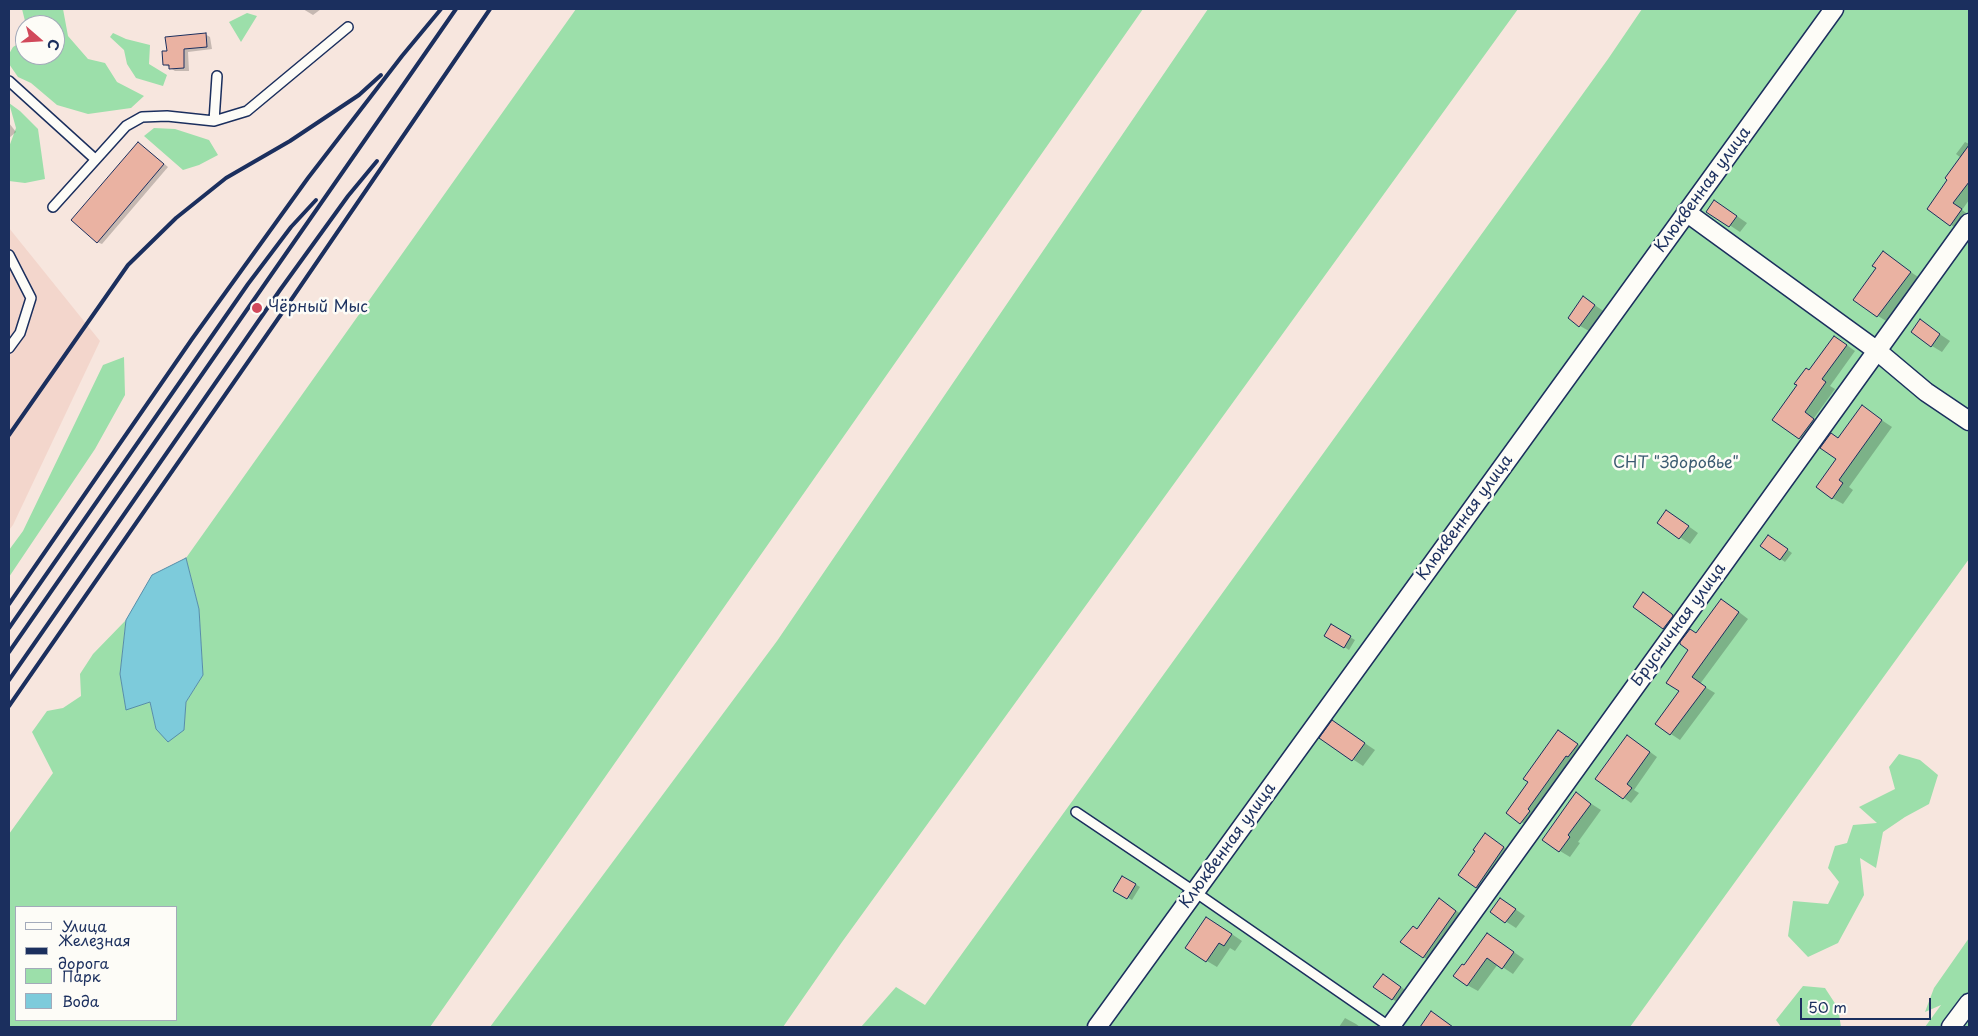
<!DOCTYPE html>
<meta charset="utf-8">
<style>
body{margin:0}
#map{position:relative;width:1978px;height:1036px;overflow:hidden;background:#f7e6de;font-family:"Playpen Sans",sans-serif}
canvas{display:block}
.frame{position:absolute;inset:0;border:10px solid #1b2f5e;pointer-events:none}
.legend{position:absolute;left:15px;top:906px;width:162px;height:115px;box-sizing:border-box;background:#fdfcf7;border:1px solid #a3aaba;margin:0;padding:6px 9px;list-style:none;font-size:15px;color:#1b2f5e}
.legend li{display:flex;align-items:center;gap:10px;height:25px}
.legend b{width:25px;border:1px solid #a3aaba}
.north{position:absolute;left:15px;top:15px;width:50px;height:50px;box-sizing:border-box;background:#fdfcf7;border:1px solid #a3aaba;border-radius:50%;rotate:109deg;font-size:14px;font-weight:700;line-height:20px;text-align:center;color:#1b2f5e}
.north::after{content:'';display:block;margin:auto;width:18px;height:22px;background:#d1495b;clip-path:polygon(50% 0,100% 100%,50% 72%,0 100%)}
.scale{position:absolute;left:1800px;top:998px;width:131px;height:22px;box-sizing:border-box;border:2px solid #1b2f5e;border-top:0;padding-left:6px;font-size:15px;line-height:18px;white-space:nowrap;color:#1b2f5e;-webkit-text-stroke:4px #fdfcf7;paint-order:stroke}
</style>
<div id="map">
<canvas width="1978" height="1036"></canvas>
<div class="frame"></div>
<ul class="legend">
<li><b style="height:6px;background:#fdfcf7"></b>Улица</li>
<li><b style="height:6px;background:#1b2f5e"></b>Железная дорога</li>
<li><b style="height:14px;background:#9cdfaa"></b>Парк</li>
<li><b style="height:14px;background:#7dcbdb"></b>Вода</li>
</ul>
<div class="north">С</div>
<div class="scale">50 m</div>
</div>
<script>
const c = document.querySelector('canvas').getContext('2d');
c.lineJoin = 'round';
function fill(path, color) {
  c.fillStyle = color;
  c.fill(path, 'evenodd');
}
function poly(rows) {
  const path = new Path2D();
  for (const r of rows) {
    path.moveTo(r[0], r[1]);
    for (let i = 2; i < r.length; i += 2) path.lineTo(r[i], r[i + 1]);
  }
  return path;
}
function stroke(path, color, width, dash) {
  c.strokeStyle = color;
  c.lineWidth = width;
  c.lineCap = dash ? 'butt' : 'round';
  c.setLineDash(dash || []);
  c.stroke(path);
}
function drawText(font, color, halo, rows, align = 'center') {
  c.font = font + ' "Playpen Sans",sans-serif';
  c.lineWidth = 5;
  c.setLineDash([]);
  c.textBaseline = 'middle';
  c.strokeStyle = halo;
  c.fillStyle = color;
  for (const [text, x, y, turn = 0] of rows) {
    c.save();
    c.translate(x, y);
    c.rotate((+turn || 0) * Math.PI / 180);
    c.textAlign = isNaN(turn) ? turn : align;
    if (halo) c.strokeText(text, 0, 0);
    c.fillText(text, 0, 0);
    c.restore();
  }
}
const built = poly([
 [9,228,100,341,13,525,9,530]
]);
const green = poly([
 [22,9,63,9,68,36,88,59,105,63,117,82,144,96,131,108,88,114,57,105,31,83,18,77,9,64,9,54,13,47,25,40,25,55,55,55,55,25,26,25],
 [576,9,1143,9,430,1027,9,1027,9,834,53,773,32,732,47,711,63,708,81,696,80,674,93,654,126,620,120,674,126,709,150,702,156,729,184,730,186,702,203,675,199,609,186,558],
 [16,907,176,907,176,1020,16,1020],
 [1208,9,1518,9,842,942,783,1027,490,1027,777,641],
 [1642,9,1969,9,1969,559,1630,1027,861,1027,896,987,925,1005,1608,59],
 [247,13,257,16,241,42,229,22],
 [113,33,126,39,150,45,149,64,167,75,163,86,136,78,127,64,124,50,110,37],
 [9,103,20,111,38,129,45,179,25,183,9,181,9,147,16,128],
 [154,128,175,129,209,140,218,155,199,165,183,170,144,136],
 [124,357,125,395,95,449,9,577,9,550,23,531,103,365],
 [1899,754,1920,760,1938,775,1929,804,1905,817,1883,832,1876,868,1860,858,1864,895,1838,943,1808,957,1788,936,1793,901,1828,904,1839,882,1828,868,1835,846,1847,843,1853,825,1877,823,1859,807,1895,789,1889,767],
 [1969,938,1969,1027,1925,1027,1941,1005,1925,1012,1934,988],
 [1803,986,1825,988,1838,1008,1841,1027,1781,1027,1776,1020]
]);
const water = poly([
 [186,558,199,609,203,675,186,702,184,730,168,742,156,729,150,702,126,710,120,674,126,620,152,575,186,558]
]);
const shadow = poly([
 [303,9,321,9,313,15],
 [205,34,210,37,212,49,188,52,189,71,175,71,164,64,169,52],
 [9,123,16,132,9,138],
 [1965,142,1969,144,1969,200,1962,210,1969,215,1960,230,1951,225,1949,180,1961,158,1956,154],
 [143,146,168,167,102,244,97,242],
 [1725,208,1747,223,1740,232,1708,211],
 [1883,253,1921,279,1888,322,1878,316,1878,268],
 [1584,298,1605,312,1591,332,1580,326],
 [1920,321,1950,341,1942,352,1932,346],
 [1844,343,1855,351,1830,386,1835,389,1814,418,1822,426,1809,444,1774,419,1810,371],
 [1862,407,1892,427,1849,487,1853,490,1843,504,1832,498,1838,439],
 [1677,518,1698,533,1690,544,1659,523],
 [1773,539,1792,553,1785,562,1761,545],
 [1643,594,1683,621,1674,634,1634,607],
 [1731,606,1748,619,1700,684,1715,693,1680,740,1671,734,1689,649,1697,634],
 [1331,626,1355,640,1349,650,1326,635],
 [1333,722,1375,750,1363,766,1321,738],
 [1568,737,1586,750,1530,828,1507,812],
 [1635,741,1657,757,1634,790,1639,793,1631,803,1624,798],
 [1576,794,1601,810,1578,842,1580,843,1570,857,1560,851],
 [1485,835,1514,854,1487,893,1476,887,1477,851],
 [1123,877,1140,887,1132,900,1115,890],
 [1450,906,1466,918,1434,963,1423,957,1417,930],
 [1511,906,1525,916,1516,928,1491,912],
 [1217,924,1242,941,1235,951,1230,948,1217,967,1207,961],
 [1487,934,1524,959,1513,974,1498,964,1478,991,1467,985,1464,967],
 [1384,975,1411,994,1403,1005,1392,999],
 [1345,1018,1356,1024,1360,1027,1339,1027]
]);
const building = poly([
 [206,33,207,47,184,49,184,68,169,69,169,65,163,65,162,51,167,51,165,37,206,33],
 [138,142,164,164,97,243,71,220,138,142],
 [1969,145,1969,182,1953,203,1962,209,1950,226,1927,209,1947,180,1945,178,1969,145],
 [1714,200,1737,216,1729,227,1706,212,1714,200],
 [1883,251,1911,272,1877,317,1853,300,1876,268,1872,266,1883,251],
 [1583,296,1595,305,1579,327,1568,318,1583,296],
 [1920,319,1940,334,1931,347,1911,332,1920,319],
 [1834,336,1847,345,1822,379,1826,382,1805,412,1814,419,1799,439,1772,420,1797,385,1794,384,1806,368,1809,370,1834,336],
 [1862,405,1882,420,1839,480,1843,483,1832,499,1816,487,1836,459,1820,448,1831,433,1838,438,1862,405],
 [1666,510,1689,526,1679,539,1657,523,1666,510],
 [1768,535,1788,549,1780,560,1760,546,1768,535],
 [1643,592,1672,614,1673,616,1663,629,1633,607,1643,592],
 [1721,599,1739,612,1692,677,1706,687,1670,735,1655,724,1679,691,1666,683,1688,650,1680,644,1680,642,1690,629,1696,633,1721,599],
 [1331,624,1351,636,1344,648,1324,636,1331,624],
 [1332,720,1365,743,1352,761,1319,738,1332,720],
 [1558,730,1578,744,1568,757,1566,756,1528,809,1530,811,1520,824,1506,813,1528,782,1523,779,1558,730],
 [1627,735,1650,752,1627,784,1632,788,1623,799,1595,779,1627,735],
 [1576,792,1591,804,1568,835,1570,837,1559,852,1542,840,1576,792],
 [1485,833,1504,847,1476,888,1458,875,1475,851,1473,850,1485,833],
 [1122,876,1136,884,1127,899,1113,891,1122,876],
 [1439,898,1456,911,1423,958,1400,942,1413,926,1417,929,1439,898],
 [1500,898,1516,909,1505,923,1490,912,1500,898],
 [1206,917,1232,934,1224,946,1219,943,1206,962,1185,948,1206,917],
 [1487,933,1514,952,1502,969,1487,958,1467,986,1453,976,1462,964,1464,965,1487,933],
 [1383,974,1401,987,1392,1000,1373,987,1383,974],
 [1431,1011,1453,1027,1420,1027,1431,1011]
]);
const lane = poly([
 [9,81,95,159],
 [214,121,217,76],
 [53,207,126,126,142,117,167,116,214,121,247,111,348,27],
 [9,255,31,298,20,333,9,348],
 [1076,812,1195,892,1390,1027]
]);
const street = poly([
 [1686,212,1876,350,1926,392,1969,421],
 [1097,1027,1834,9],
 [1390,1027,1969,223],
 [1951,1027,1969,1003]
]);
const rail = poly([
 [9,435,128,265,176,218,226,178,290,141,359,95,381,75],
 [9,604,192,339,308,178,402,56,441,9],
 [9,628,248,284,291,227,316,200],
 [9,652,456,9],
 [9,680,280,290,348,196,377,161],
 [9,706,291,300,490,9]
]);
const markers = [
 [257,308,6,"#d1495b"]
];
const streetNames = [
 ["Клюквенная улица",1703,190,-54],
 ["Клюквенная улица",1465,518,-54],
 ["Брусничная улица",1679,625,-54],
 ["Клюквенная улица",1228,846,-54]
];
const poiNames = [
 ["Чёрный Мыс",268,308]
];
const parkNames = [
 ["СНТ \"Здоровье\"",1676,464]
];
fill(built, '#f3d6cc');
fill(green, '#9cdfaa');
fill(water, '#7dcbdb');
stroke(water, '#568da9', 1);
fill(shadow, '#0003');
fill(building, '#eab2a2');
stroke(building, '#1b2f5e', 1);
stroke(lane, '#1b2f5e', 12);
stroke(street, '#1b2f5e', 21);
stroke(lane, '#fdfcf7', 9);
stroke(street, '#fdfcf7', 18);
stroke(rail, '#1b2f5e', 4);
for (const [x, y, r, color] of markers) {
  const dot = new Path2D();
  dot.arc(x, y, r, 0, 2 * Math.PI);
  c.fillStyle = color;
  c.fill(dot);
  stroke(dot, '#fdfcf7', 2);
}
drawText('16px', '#1b2f5e', '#fdfcf7', streetNames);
drawText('16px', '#1b2f5e', '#fdfcf7', poiNames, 'left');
drawText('16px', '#3b5b71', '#fdfcf7', parkNames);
</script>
